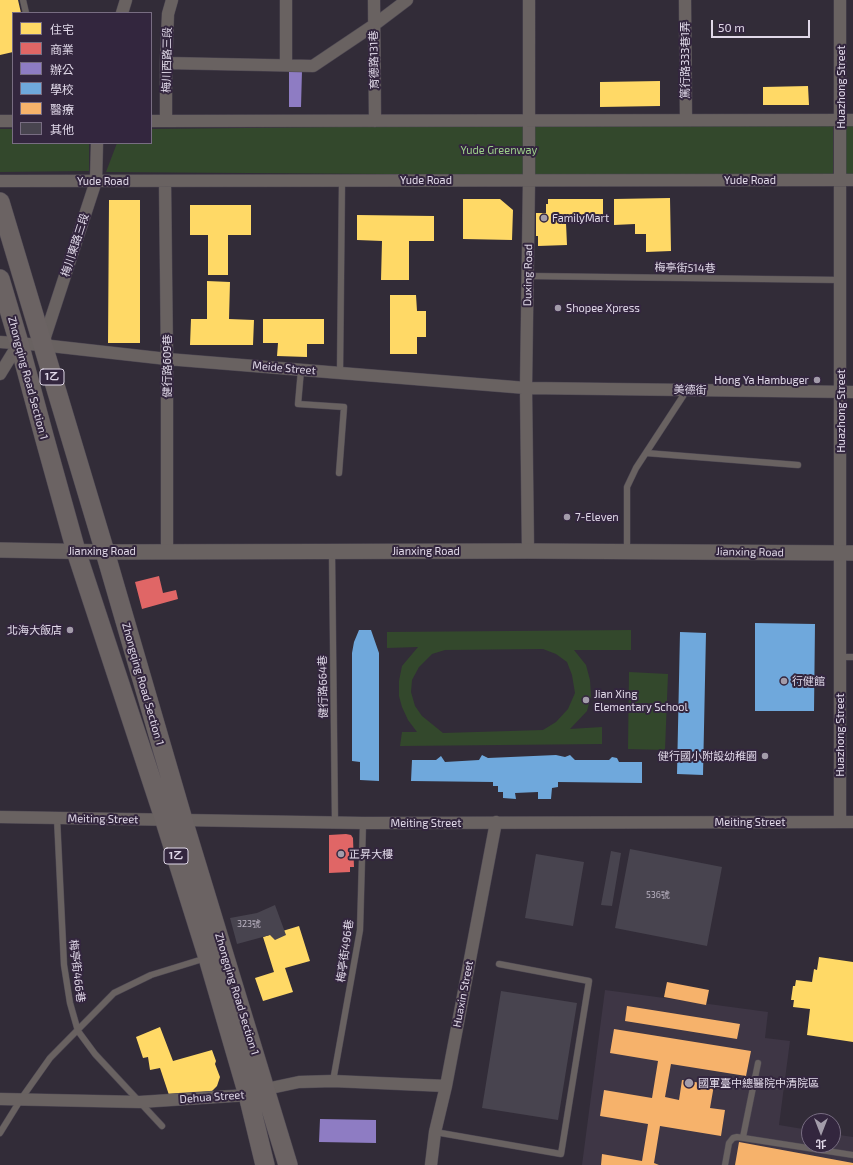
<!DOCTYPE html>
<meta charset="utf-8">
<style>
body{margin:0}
#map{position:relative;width:853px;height:1165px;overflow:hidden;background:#322c38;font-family:"Exo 2","Noto Sans TC",sans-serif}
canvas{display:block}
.legend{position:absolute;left:12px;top:12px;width:140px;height:132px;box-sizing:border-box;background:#33263e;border:1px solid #786d82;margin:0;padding:5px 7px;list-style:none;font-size:12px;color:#e0d8e8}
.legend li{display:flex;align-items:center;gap:8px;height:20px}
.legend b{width:20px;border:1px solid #786d82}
.north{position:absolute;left:801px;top:1113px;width:40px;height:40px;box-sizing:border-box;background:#33263e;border:1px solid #786d82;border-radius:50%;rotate:180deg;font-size:11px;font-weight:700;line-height:16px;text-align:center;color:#e0d8e8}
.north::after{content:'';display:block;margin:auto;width:14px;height:18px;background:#a39caa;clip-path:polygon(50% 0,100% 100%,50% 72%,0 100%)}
.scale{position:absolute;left:711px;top:20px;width:99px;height:18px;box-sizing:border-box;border:2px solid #e0d8e8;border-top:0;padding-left:5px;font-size:12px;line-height:14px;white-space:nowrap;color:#e0d8e8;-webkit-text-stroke:3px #33263e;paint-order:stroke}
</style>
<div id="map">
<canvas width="853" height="1165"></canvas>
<ul class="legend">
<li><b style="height:11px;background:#ffd966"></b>住宅</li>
<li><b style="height:11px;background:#e06666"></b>商業</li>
<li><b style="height:11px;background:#8e7cc3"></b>辦公</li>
<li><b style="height:11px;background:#6fa8dc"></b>學校</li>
<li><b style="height:11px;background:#f6b26b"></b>醫療</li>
<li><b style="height:11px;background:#48444f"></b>其他</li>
</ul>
<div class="north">北</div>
<div class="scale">50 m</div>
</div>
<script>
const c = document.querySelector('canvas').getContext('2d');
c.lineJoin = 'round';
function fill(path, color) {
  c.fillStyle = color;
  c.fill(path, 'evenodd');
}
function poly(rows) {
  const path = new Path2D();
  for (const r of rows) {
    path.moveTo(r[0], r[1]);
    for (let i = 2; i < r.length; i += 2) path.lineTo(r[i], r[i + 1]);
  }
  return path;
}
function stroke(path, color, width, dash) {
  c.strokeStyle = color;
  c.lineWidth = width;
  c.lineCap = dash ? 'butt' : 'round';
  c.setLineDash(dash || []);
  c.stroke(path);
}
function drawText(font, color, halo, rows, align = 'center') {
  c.font = font + ' "Exo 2","Noto Sans TC",sans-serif';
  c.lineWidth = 4;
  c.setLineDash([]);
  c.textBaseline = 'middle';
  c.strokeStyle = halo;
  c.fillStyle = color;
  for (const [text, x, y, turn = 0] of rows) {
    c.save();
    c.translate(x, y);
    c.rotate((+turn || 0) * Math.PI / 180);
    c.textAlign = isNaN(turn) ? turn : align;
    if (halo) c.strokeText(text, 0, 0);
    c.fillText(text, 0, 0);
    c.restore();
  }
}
const medical = poly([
 [605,990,768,1012,765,1038,790,1041,779,1125,809,1130,809,1145,833,1145,833,1134,853,1137,853,1165,582,1165]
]);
const green = poly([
 [833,124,833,175,535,174,535,125],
 [844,124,853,124,853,175,845,175],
 [524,125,524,175,106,172,117,143,151,143,151,129],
 [0,129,13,129,13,143,89,143,89,171,0,172],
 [631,630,631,650,574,650,586,665,590,680,591,696,587,711,570,729,602,727,602,744,400,746,402,732,417,732,408,720,402,707,399,696,399,681,402,666,418,647,387,648,387,632],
 [543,649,556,654,567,662,572,675,575,693,568,709,556,722,543,730,443,733,422,716,415,706,411,692,412,680,419,667,432,654,445,650],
 [629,672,668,674,665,750,628,749]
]);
const homes = poly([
 [0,0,18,0,21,13,13,13,13,52,0,55],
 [660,81,660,106,600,107,600,82],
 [808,86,809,105,763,105,763,87],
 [670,198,671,251,646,252,646,234,635,234,635,224,614,225,614,199],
 [463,199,500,199,513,210,512,240,463,239],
 [548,199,603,199,603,223,566,223,567,245,538,246,538,236,536,236,536,213,546,213,546,204,548,204],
 [109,200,140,200,140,343,108,343],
 [190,205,251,205,251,235,228,235,228,275,208,275,208,235,190,235],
 [357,215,434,216,434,241,409,241,409,280,381,280,382,241,357,240],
 [207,281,230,282,229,319,254,320,253,345,190,345,191,319,207,319],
 [390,295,416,295,417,311,426,311,426,337,417,337,417,354,390,354],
 [263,319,324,319,324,344,307,344,307,357,277,356,278,343,263,343],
 [299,926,310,961,285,968,293,992,263,1001,255,978,274,972,263,937],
 [819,957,853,962,853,1042,807,1035,810,1009,793,1007,794,1000,791,1000,793,986,795,986,796,980,812,982,814,969,817,970],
 [160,1027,173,1061,212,1050,216,1061,215,1064,220,1077,217,1086,210,1093,169,1095,160,1068,150,1070,148,1057,143,1058,136,1037]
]);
const shops = poly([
 [159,576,163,593,176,590,178,599,142,609,135,582],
 [346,834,351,835,353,838,354,867,350,867,350,872,329,873,329,835]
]);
const offices = poly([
 [289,71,302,71,301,107,289,107],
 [320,1119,376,1120,376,1143,319,1142]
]);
const schools = poly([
 [755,623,815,624,814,711,755,711],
 [359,630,371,630,379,653,379,781,360,780,360,762,352,761,352,653,354,642],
 [680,632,706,633,703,775,677,774],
 [482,755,488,758,556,755,565,757,570,755,575,760,609,760,612,757,617,758,619,762,642,762,642,783,558,782,558,787,552,788,551,799,538,799,538,792,515,793,516,799,503,798,503,792,498,792,498,786,493,786,493,782,411,781,412,760,436,760,441,756,445,762,479,760]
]);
const health = poly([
 [667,982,709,990,706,1005,664,997],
 [627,1006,740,1024,737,1039,625,1021],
 [614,1029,751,1051,746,1076,671,1064,665,1097,679,1100,682,1080,714,1085,710,1108,725,1110,721,1136,660,1126,654,1163,659,1165,601,1165,602,1154,642,1161,648,1124,600,1116,604,1090,652,1098,658,1061,610,1053],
 [739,1142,853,1163,853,1165,735,1165]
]);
const building = poly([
 [630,849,722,867,707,946,615,928],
 [611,851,621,853,612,906,601,905],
 [536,854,584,862,573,926,525,918],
 [275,905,286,935,275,940,270,935,237,944,230,918,257,913],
 [501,991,577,1003,558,1120,482,1108]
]);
const service = poly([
 [23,0,26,13],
 [528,276,841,280],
 [301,370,298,404,344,407,339,473],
 [340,373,342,180],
 [646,453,798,465],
 [627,551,627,487,636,468,687,390],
 [332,552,335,823],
 [840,657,853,657],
 [57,818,64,965,70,1003,78,1031,95,1054,162,1126],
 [333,1081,360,930,363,823],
 [435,1132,561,1154,589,981,499,964],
 [0,1133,21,1099,50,1058,114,993,151,975,206,958],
 [743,1137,758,1063],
 [725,1165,729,1143,733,1138,737,1137,853,1155]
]);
const minor = poly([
 [286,0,286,65],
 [374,0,375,121],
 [685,0,686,120],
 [840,0,840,822],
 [122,13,126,0],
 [166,63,313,66,374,25,407,0],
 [0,121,13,121],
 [151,121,853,120],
 [166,121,166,63,168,14,172,0],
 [0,181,853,180],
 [165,181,167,359,167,551],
 [0,342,42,345,167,359,526,388,853,392],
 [43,343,96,181,97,143],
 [0,374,19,343],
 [528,551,526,388,529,180,529,0],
 [0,817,363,823,853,822],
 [0,1099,140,1102,248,1095,266,1089,299,1082,333,1081,446,1086],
 [431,1165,435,1132,446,1086,496,822]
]);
const tertiary = poly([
 [0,550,105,552,528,551,853,553]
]);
const primary = poly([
 [0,202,105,552,183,820,288,1165],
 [0,279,19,343,44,436,76,551,165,821,208,958,248,1095,265,1165]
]);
const markers = [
 [544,218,4,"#a39caa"],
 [558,308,4,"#a39caa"],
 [817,380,4,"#a39caa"],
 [567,517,4,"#a39caa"],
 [70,630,4,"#a39caa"],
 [784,681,4,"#a39caa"],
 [586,700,4,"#a39caa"],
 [765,756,4,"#a39caa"],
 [341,854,4,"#a39caa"],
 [689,1083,5,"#a39caa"]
];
const numberNames = [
 ["536號",658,895],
 ["323號",249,924]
];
const shields = [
 [52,377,24],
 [176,856,24]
];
const shieldNames = [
 ["1乙",52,377],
 ["1乙",176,856]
];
const streetNames = [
 ["梅川西路三段",167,60,-89],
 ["育德路131巷",374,60,-91],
 ["篤行路333巷1弄",685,60,-90],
 ["Huazhong Street",841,87,-90],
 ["Yude Road",426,180],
 ["Yude Road",750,180],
 ["Yude Road",103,181],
 ["梅川東路三段",75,245,-72],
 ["梅亭街514巷",685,268,1],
 ["Duxing Road",528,275,-89],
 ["健行路609巷",167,366,-90],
 ["Meide Street",284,368,5],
 ["Zhongqing Road Section 1",28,378,75],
 ["美德街",690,390,1],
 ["Huazhong Street",841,411,-90],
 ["Jianxing Road",102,551],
 ["Jianxing Road",426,551],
 ["Jianxing Road",750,552,1],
 ["Zhongqing Road Section 1",143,684,74],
 ["健行路664巷",323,687,-91],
 ["Huazhong Street",840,735,-90],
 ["Meiting Street",103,819,1],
 ["Meiting Street",750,822],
 ["Meiting Street",426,823],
 ["梅亭街496巷",345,951,-82],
 ["梅亭街466巷",77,971,83],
 ["Zhongqing Road Section 1",237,994,73],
 ["Huaxin Street",463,994,-79],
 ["Dehua Street",212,1097,-4]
];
const parkNames = [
 ["Yude Greenway",499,150]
];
const poiNames = [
 ["FamilyMart",552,218],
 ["Shopee Xpress",566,308],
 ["Hong Ya Hambuger",809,380,"right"],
 ["7-Eleven",575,517],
 ["北海大飯店",62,630,"right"],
 ["行健館",792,681],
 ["Jian Xing",594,694],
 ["Elementary School",594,707],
 ["健行國小附設幼稚園",757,756,"right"],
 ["正昇大樓",349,854],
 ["國軍臺中總醫院中清院區",698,1083]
];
fill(medical, '#3e3645');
fill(green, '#33482c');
fill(homes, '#ffd966');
fill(shops, '#e06666');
fill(offices, '#8e7cc3');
fill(schools, '#6fa8dc');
fill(health, '#f6b26b');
fill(building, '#48444f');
stroke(service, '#4e4853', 7);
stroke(minor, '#4e4853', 13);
stroke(tertiary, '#4e4853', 16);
stroke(primary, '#4e4853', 20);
stroke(service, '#696261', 6);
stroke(minor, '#696261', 12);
stroke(tertiary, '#696261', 15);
stroke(primary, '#6b6363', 19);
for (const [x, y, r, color] of markers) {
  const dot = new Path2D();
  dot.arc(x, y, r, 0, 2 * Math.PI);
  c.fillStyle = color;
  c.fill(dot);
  stroke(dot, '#33263e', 1.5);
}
drawText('9px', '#bab3c2', null, numberNames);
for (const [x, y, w] of shields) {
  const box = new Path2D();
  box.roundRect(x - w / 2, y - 8, w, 16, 3);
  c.fillStyle = '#33263e';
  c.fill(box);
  stroke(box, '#e0d8e8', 1);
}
drawText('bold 10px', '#e0d8e8', null, shieldNames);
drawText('11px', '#e0d8e8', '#33263e', streetNames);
drawText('11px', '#9dd08a', '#33263e', parkNames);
drawText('11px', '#e0d8e8', '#33263e', poiNames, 'left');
</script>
